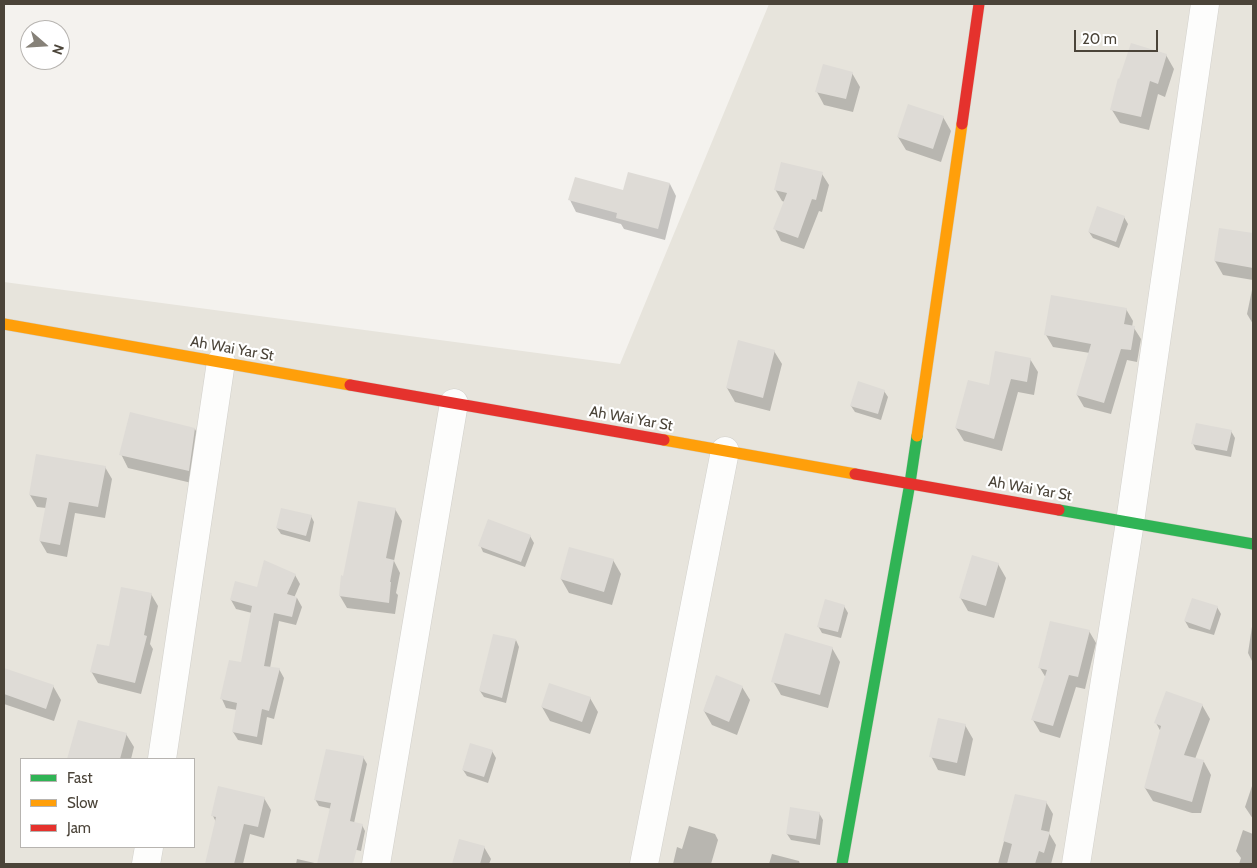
<!DOCTYPE html>
<style>
body{margin:0}
#map{position:relative;width:1257px;height:868px;overflow:hidden;background:#f4f2ee;font-family:Cabin,sans-serif}
canvas{display:block}
.frame{position:absolute;inset:0;border:5px solid #4b4439;pointer-events:none}
.legend{position:absolute;left:20px;top:758px;width:175px;height:90px;box-sizing:border-box;background:#fff;border:1px solid #b7b4b0;margin:0;padding:6px 9px;list-style:none;font-size:15px;color:#4b4439}
.legend li{display:flex;align-items:center;gap:10px;height:25px}
.legend b{width:25px;border:1px solid #b7b4b0}
.north{position:absolute;left:20px;top:20px;width:50px;height:50px;box-sizing:border-box;background:#fff;border:1px solid #b7b4b0;border-radius:50%;rotate:109deg;font-size:14px;font-weight:700;line-height:20px;text-align:center;color:#4b4439}
.north::after{content:'';display:block;margin:auto;width:18px;height:22px;background:#868178;clip-path:polygon(50% 0,100% 100%,50% 72%,0 100%)}
.scale{position:absolute;left:1074px;top:30px;width:84px;height:22px;box-sizing:border-box;border:2px solid #4b4439;border-top:0;padding-left:6px;font-size:15px;line-height:18px;white-space:nowrap;color:#4b4439;-webkit-text-stroke:4px #fff;paint-order:stroke}
</style>
<div id="map">
<canvas width="1257" height="868"></canvas>
<div class="frame"></div>
<ul class="legend">
<li><b style="height:6px;background:#30b455"></b>Fast</li>
<li><b style="height:6px;background:#ff9f0a"></b>Slow</li>
<li><b style="height:6px;background:#e5322d"></b>Jam</li>
</ul>
<div class="north">N</div>
<div class="scale">20 m</div>
</div>
<script>
const c = document.querySelector('canvas').getContext('2d');
c.lineJoin = 'round';
function fill(path, color) {
  c.fillStyle = color;
  c.fill(path, 'evenodd');
}
function poly(rows) {
  const path = new Path2D();
  for (const r of rows) {
    path.moveTo(r[0], r[1]);
    for (let i = 2; i < r.length; i += 2) path.lineTo(r[i], r[i + 1]);
  }
  return path;
}
function stroke(path, color, width, dash) {
  c.strokeStyle = color;
  c.lineWidth = width;
  c.lineCap = dash ? 'butt' : 'round';
  c.setLineDash(dash || []);
  c.stroke(path);
}
function drawText(font, color, halo, rows, align = 'center') {
  c.font = font + ' Cabin,sans-serif';
  c.lineWidth = 4.5;
  c.setLineDash([]);
  c.textBaseline = 'middle';
  c.strokeStyle = halo;
  c.fillStyle = color;
  for (const [text, x, y, turn = 0] of rows) {
    c.save();
    c.translate(x, y);
    c.rotate((+turn || 0) * Math.PI / 180);
    c.textAlign = isNaN(turn) ? turn : align;
    if (halo) c.strokeText(text, 0, 0);
    c.fillText(text, 0, 0);
    c.restore();
  }
}
const residential = poly([
 [769,4,1253,4,1253,864,4,864,4,282,620,364],
 [21,759,194,759,194,847,21,847]
]);
const shadow = poly([
 [1166,55,1174,69,1165,97,1158,94,1149,130,1120,123,1112,110],
 [852,73,860,87,853,112,824,105,817,92],
 [943,117,951,131,941,162,906,150,898,137],
 [822,174,829,185,822,212,819,211,804,249,781,241,775,229,785,202,782,201,775,189],
 [670,184,676,196,665,240,624,229,621,224,576,212,570,200],
 [1124,217,1128,224,1119,248,1093,238,1089,232],
 [1220,229,1253,235,1253,280,1223,275,1215,261],
 [1253,285,1253,324,1247,314],
 [1126,309,1133,321,1132,327,1134,328,1141,339,1137,362,1127,360,1111,414,1084,407,1077,395,1090,353,1053,347,1046,335],
 [739,342,774,351,782,364,770,411,735,402,727,388],
 [1030,359,1038,372,1034,395,1018,392,1002,451,964,441,956,428,990,387],
 [884,391,888,397,881,420,855,412,851,406],
 [195,429,202,443,196,484,128,468,121,454],
 [1231,431,1235,438,1231,457,1196,450,1193,444],
 [105,467,112,479,105,518,75,513,67,557,47,553,40,541,46,508,37,507,30,495],
 [395,509,402,521,394,561,400,573,396,593,398,595,395,614,347,608,340,596],
 [311,516,314,522,310,542,281,534,277,528],
 [530,536,534,543,525,567,483,552,480,545],
 [613,560,621,574,612,605,569,593,561,579],
 [998,564,1006,578,994,618,968,611,960,597],
 [295,575,300,584,294,598,297,598,302,607,296,625,279,621,270,668,279,669,284,678,274,719,267,717,262,745,238,740,233,732,237,710,226,708,222,699,242,663,252,613,236,609,231,600,258,588],
 [151,594,158,606,150,644,153,649,141,694,98,683,91,671],
 [844,606,848,613,841,638,822,633,818,626],
 [1217,607,1221,614,1214,635,1189,628,1185,621],
 [1253,620,1253,663,1248,653],
 [1089,631,1096,643,1085,689,1076,687,1060,738,1040,732,1033,720,1046,678,1040,668],
 [516,640,519,647,506,703,484,697,480,691],
 [832,648,840,662,828,708,781,695,773,681],
 [4,669,53,686,61,700,54,721,4,704],
 [742,687,750,700,737,735,712,725,704,711],
 [590,698,598,712,590,734,550,721,542,707],
 [1202,705,1210,719,1195,759,1204,762,1211,775,1201,813,1192,813,1153,801,1145,788,1161,732,1156,723],
 [79,721,126,734,134,747,131,759,69,759],
 [965,725,973,739,965,776,938,770,931,756],
 [492,751,496,758,488,783,467,776,463,770],
 [363,757,367,764,354,823,362,825,365,831,361,851,329,843,332,809,319,806,315,799],
 [1253,783,1253,819,1245,807],
 [1016,796,1046,802,1053,814,1049,833,1056,845,1051,864,1045,863,1045,864,998,864],
 [264,798,271,810,264,838,250,834,243,864,206,864,216,822,213,816],
 [819,813,823,820,820,845,791,840,787,834],
 [689,826,715,834,718,840,711,864,673,864,677,847,682,849],
 [1243,830,1253,834,1253,864,1239,864,1241,858,1236,851],
 [460,840,484,847,491,859,489,864,453,864],
 [772,854,799,861,800,864,769,864],
 [297,859,319,864,296,864]
]);
const building = poly([
 [1131,43,1167,54,1158,84,1150,81,1141,117,1110,110,1118,78,1119,79],
 [823,64,853,72,846,99,815,92],
 [908,104,944,116,933,149,897,137],
 [781,162,823,172,816,200,812,199,798,238,773,229,787,193,774,190],
 [628,172,670,183,658,229,616,218,617,213,568,200,575,177,623,190],
 [1097,206,1125,216,1116,242,1088,232],
 [1219,228,1253,233,1253,268,1214,261],
 [1051,295,1127,308,1124,324,1135,326,1131,350,1121,349,1104,403,1076,395,1091,344,1044,335],
 [738,340,775,350,763,398,726,388],
 [995,351,1031,358,1027,382,1011,379,994,439,955,428,968,380,989,385],
 [858,381,885,390,878,414,850,406],
 [130,412,195,428,189,471,119,455],
 [1196,423,1232,430,1227,451,1191,444],
 [36,454,106,466,98,507,69,502,60,545,39,541,47,498,29,495],
 [358,501,396,508,386,558,394,560,390,582,391,582,389,603,339,596,341,575,343,576],
 [281,508,312,515,306,536,276,528],
 [488,519,531,535,521,562,478,546],
 [569,547,614,559,604,592,560,579],
 [972,555,999,563,986,606,959,598],
 [264,560,296,574,287,594,297,597,292,617,274,613,264,666,280,668,269,711,262,709,257,737,232,732,237,703,220,699,229,660,241,662,252,606,230,600,235,581,257,587],
 [121,587,152,593,144,635,147,636,135,683,90,672,97,644,109,646],
 [1192,598,1218,606,1210,630,1184,621],
 [825,599,845,605,838,632,817,627],
 [1050,621,1090,630,1078,677,1069,675,1053,726,1031,720,1047,670,1038,668],
 [785,633,833,647,820,695,771,682],
 [493,634,516,639,502,698,479,691],
 [4,668,54,685,46,709,4,694],
 [716,675,743,686,729,722,703,711],
 [549,683,591,697,582,722,541,707],
 [1166,691,1203,704,1184,755,1204,760,1192,802,1144,788,1161,726,1154,723],
 [938,718,966,724,957,763,929,757],
 [78,720,127,733,120,759,67,759],
 [470,743,493,750,484,777,462,770],
 [326,749,364,756,350,821,363,824,353,864,317,864,331,803,314,800],
 [218,786,265,797,258,827,244,824,234,864,205,864,216,817,211,816],
 [1015,794,1047,801,1041,830,1050,832,1044,853,1039,851,1035,864,1007,864,1012,844,1003,841],
 [790,807,820,812,816,839,786,834],
 [459,839,485,846,480,864,452,864]
]);
const street = poly([
 [162,759,221,362],
 [146,864,149,847],
 [376,864,454,403],
 [644,864,725,451],
 [1076,864,1130,522,1205,4]
]);
const fast = poly([
 [1059,510,1253,544],
 [842,864,910,483,917,436]
]);
const slow = poly([
 [4,324,350,385],
 [917,436,962,124],
 [664,440,855,474]
]);
const jam = poly([
 [962,124,979,4],
 [350,385,664,440],
 [855,474,1059,510]
]);
const streetNames = [
 ["Ah Wai Yar St",232,349,10],
 ["Ah Wai Yar St",631,419,10],
 ["Ah Wai Yar St",1030,489,10]
];
fill(residential, '#e7e4dc');
fill(shadow, '#0003');
fill(building, '#dedbd6');
stroke(street, '#d2d0cb', 29);
stroke(fast, '#d3cfc5', 12);
stroke(slow, '#d3cfc5', 12);
stroke(jam, '#d3cfc5', 12);
stroke(street, '#fdfdfc', 28);
stroke(fast, '#30b455', 11);
stroke(slow, '#ff9f0a', 11);
stroke(jam, '#e5322d', 11);
drawText('15px', '#4b4439', '#fff', streetNames);
</script>
